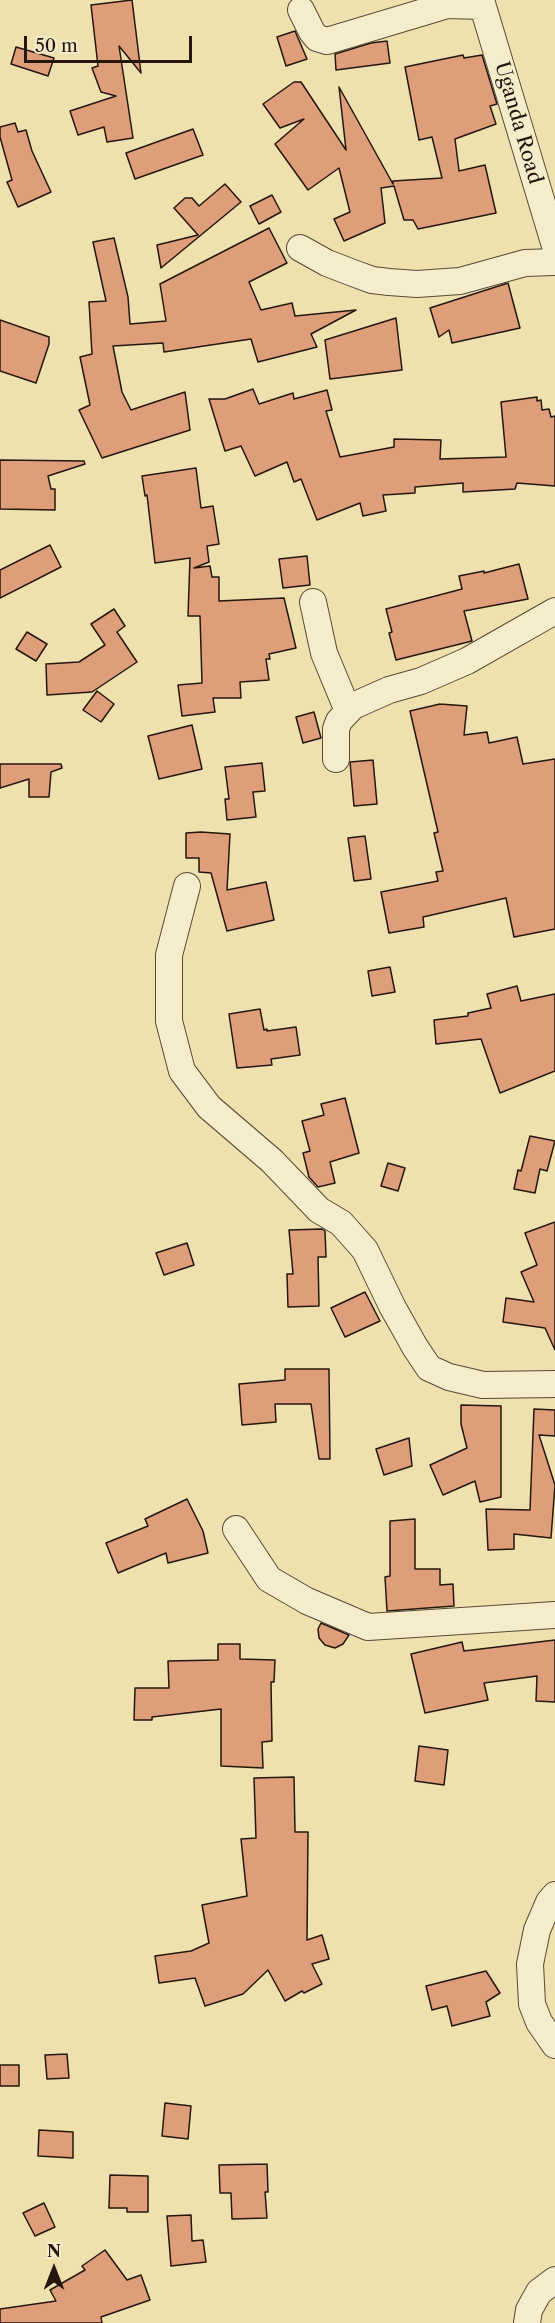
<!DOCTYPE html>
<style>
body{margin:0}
#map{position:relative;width:555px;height:2323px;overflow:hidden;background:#eee1ae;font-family:"Libre Caslon Text",serif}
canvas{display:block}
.north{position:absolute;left:24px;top:2239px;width:60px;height:60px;-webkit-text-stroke:4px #f4ecca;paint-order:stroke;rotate:0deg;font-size:16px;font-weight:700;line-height:24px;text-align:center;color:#25160e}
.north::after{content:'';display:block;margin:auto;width:21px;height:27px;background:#25160e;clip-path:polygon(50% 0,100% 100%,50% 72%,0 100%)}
.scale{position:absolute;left:24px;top:36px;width:168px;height:27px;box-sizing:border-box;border:3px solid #25160e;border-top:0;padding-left:8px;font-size:18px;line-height:21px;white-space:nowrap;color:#25160e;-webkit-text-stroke:4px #f4ecca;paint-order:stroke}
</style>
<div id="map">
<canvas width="555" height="2323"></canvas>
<div class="north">N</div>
<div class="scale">50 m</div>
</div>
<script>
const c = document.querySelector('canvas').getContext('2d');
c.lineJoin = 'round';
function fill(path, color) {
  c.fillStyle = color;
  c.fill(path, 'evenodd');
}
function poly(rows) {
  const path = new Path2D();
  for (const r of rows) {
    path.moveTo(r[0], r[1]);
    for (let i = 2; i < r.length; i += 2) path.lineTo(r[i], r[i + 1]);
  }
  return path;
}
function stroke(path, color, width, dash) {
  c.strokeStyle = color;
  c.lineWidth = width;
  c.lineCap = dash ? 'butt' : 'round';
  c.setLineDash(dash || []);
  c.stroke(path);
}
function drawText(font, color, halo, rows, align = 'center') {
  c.font = font + ' "Libre Caslon Text",serif';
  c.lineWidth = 4.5;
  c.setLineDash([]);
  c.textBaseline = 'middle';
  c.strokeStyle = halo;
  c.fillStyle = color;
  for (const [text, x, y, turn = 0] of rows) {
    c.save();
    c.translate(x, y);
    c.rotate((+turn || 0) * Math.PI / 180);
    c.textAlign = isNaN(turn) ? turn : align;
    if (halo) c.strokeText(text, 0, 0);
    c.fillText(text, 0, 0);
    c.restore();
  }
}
const building = poly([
 [132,0,141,73,119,46,133,138,107,142,104,127,78,135,70,111,116,96,101,92,92,68,98,66,91,5,132,0],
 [295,31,307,59,286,66,277,37,295,31],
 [387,41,390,63,336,70,335,54,371,43,387,41],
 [16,47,54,58,48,76,11,64,16,47],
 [463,55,464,58,482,55,497,104,490,106,496,124,455,139,459,171,485,165,496,213,418,229,413,220,404,220,394,186,381,188,385,223,344,241,334,219,350,212,339,168,308,190,275,144,304,119,280,128,263,104,294,82,301,82,346,150,339,87,393,184,393,181,442,178,432,137,419,140,405,67,463,55],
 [15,123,18,132,26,130,32,151,51,192,18,207,7,182,12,180,0,137,0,127,15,123],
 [193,129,203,155,135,179,126,153,193,129],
 [225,184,241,202,161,268,157,245,198,235,174,208,185,198,192,198,199,206,225,184],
 [272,195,281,212,259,224,250,206,272,195],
 [269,228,287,263,249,282,261,310,292,303,295,316,356,310,311,334,317,347,258,362,251,339,164,352,163,343,113,346,122,392,131,410,185,392,190,430,102,458,79,410,90,405,80,357,92,354,89,302,106,301,93,242,114,238,128,297,130,324,166,321,160,284,269,228],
 [508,283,520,328,452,343,449,330,439,337,430,308,508,283],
 [396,318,402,370,330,379,325,340,396,318],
 [0,320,49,337,49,344,36,383,0,371,0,320],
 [253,389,259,404,293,393,294,399,327,390,332,410,326,411,340,457,394,447,394,439,441,440,440,459,506,457,501,402,537,397,537,401,541,400,542,410,549,409,551,417,555,416,555,486,517,483,515,489,463,492,463,483,415,487,415,493,383,495,386,511,363,516,360,503,317,520,301,479,294,482,287,462,255,476,241,446,225,451,209,399,225,399,253,389],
 [0,460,84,461,85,464,48,476,51,489,55,489,55,510,0,509,0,460],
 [196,468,201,508,213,506,219,544,207,546,209,562,194,568,210,566,212,577,219,577,219,601,284,598,296,648,269,654,270,659,266,659,269,680,240,682,241,698,213,698,215,712,182,716,178,685,202,683,200,616,188,616,190,558,155,563,147,495,145,496,142,476,196,468],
 [50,545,61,567,0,598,0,570,50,545],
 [307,556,310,585,283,588,279,559,307,556],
 [519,564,528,599,464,611,472,641,396,660,389,633,392,632,386,609,462,589,459,576,484,571,484,573,519,564],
 [114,609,125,626,117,632,137,662,92,692,47,695,46,664,79,662,105,645,91,624,114,609],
 [27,632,47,644,36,661,16,649,27,632],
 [97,691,114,704,101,722,83,710,97,691],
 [440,704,467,706,464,735,487,732,489,743,517,737,523,764,555,759,555,929,514,937,506,898,423,917,424,927,389,933,381,892,438,881,436,872,443,871,434,833,438,832,410,711,440,704],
 [314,712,321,738,303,743,296,717,314,712],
 [192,725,202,769,159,779,148,736,192,725],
 [373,760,377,804,354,806,350,762,373,760],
 [262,763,265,791,253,792,256,817,227,820,225,799,229,799,225,767,262,763],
 [0,764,61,764,62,768,51,772,49,797,29,797,29,779,0,788,0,764],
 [201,832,230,834,227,890,266,882,274,920,227,931,211,873,199,872,199,858,186,858,186,833,201,832],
 [365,836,371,879,354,881,348,838,365,836],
 [390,967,395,992,372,996,368,971,390,967],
 [517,986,521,1001,555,994,555,1071,500,1093,481,1039,436,1044,434,1020,468,1016,468,1013,491,1008,487,994,517,986],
 [260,1009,264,1030,267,1029,267,1031,296,1027,300,1055,271,1059,272,1065,237,1068,229,1014,260,1009],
 [345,1098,359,1153,330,1162,335,1183,318,1187,309,1177,303,1153,310,1151,302,1121,324,1115,321,1104,345,1098],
 [530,1136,555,1141,547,1171,540,1169,535,1193,514,1189,518,1170,521,1171,530,1136],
 [388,1163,405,1168,398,1191,381,1186,388,1163],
 [555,1222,555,1350,545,1328,503,1322,506,1298,534,1302,521,1272,537,1265,525,1233,555,1222],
 [322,1229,325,1231,326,1257,318,1257,319,1306,288,1307,287,1274,293,1274,289,1230,322,1229],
 [187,1243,194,1265,164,1275,156,1253,187,1243],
 [365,1292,380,1321,345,1337,331,1308,365,1292],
 [285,1369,329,1369,330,1459,319,1459,311,1404,275,1404,276,1422,242,1425,239,1384,285,1380,285,1369],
 [461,1405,501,1406,501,1497,480,1502,475,1481,443,1495,430,1465,467,1448,461,1424,461,1405],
 [534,1409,555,1410,555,1436,539,1435,555,1485,551,1538,514,1534,514,1549,488,1550,486,1509,530,1510,534,1409],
 [409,1438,412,1466,384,1475,376,1449,409,1438],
 [187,1499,203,1531,208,1553,168,1563,166,1553,118,1573,106,1543,148,1526,145,1519,187,1499],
 [415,1519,415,1569,440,1569,440,1585,453,1584,454,1606,387,1611,385,1577,390,1576,390,1521,415,1519],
 [321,1623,349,1635,343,1644,335,1648,325,1645,319,1638,318,1629,321,1623],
 [555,1640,555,1702,536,1701,537,1676,484,1683,488,1700,425,1713,411,1654,462,1642,464,1651,555,1640],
 [218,1644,240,1644,240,1659,275,1660,274,1682,271,1682,272,1741,262,1742,263,1768,221,1766,221,1709,152,1717,152,1720,134,1720,135,1688,169,1688,168,1661,218,1660,218,1644],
 [419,1746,448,1750,444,1785,415,1781,419,1746],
 [294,1777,295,1832,308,1832,307,1940,322,1935,329,1959,312,1964,322,1984,304,1993,302,1991,285,2001,268,1970,243,1994,205,2006,195,1978,159,1983,155,1956,191,1951,209,1943,202,1905,247,1896,241,1839,256,1838,254,1778,294,1777],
 [486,1971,500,1993,486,2002,490,2016,452,2026,447,2006,432,2010,426,1986,486,1971],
 [67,2054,69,2078,47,2079,45,2055,67,2054],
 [0,2065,19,2065,19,2086,0,2086,0,2065],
 [165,2103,191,2106,188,2139,162,2136,165,2103],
 [39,2130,73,2132,73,2158,38,2156,39,2130],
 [267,2164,268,2192,265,2192,267,2218,232,2219,231,2193,220,2193,219,2165,267,2164],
 [110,2175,148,2176,148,2212,127,2212,127,2208,109,2208,110,2175],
 [44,2203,55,2227,35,2236,23,2213,44,2203],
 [191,2215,192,2241,203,2240,206,2262,171,2266,167,2216,191,2215],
 [105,2250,127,2280,141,2275,150,2300,101,2317,102,2323,0,2323,0,2309,56,2301,50,2290,85,2270,82,2266,105,2250]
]);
const street = poly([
 [481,0,555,246],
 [301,10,312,32,317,38,327,41,447,5,482,6],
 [300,248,327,263,353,273,372,280,389,282,417,284,460,281,525,263,555,262],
 [313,602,324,653,348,711],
 [336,759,336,729,339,721,353,706,389,690,421,681,467,661,555,611],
 [187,886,169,955,169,1021,182,1071,209,1107,272,1161,319,1210,341,1223,365,1250,392,1306,415,1347,429,1368,449,1377,483,1385,555,1384],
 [236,1529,269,1579,307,1601,368,1627,555,1615],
 [555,1895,549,1902,537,1930,530,1964,532,2004,539,2022,555,2045],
 [527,2323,529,2310,539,2292,555,2280]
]);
const streetNames = [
 ["Uganda Road",518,123,74]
];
fill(building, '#df9e7a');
stroke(building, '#25160e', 1.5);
stroke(street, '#574936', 28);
stroke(street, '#f4ecca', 26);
drawText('20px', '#25160e', '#f4ecca', streetNames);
</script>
